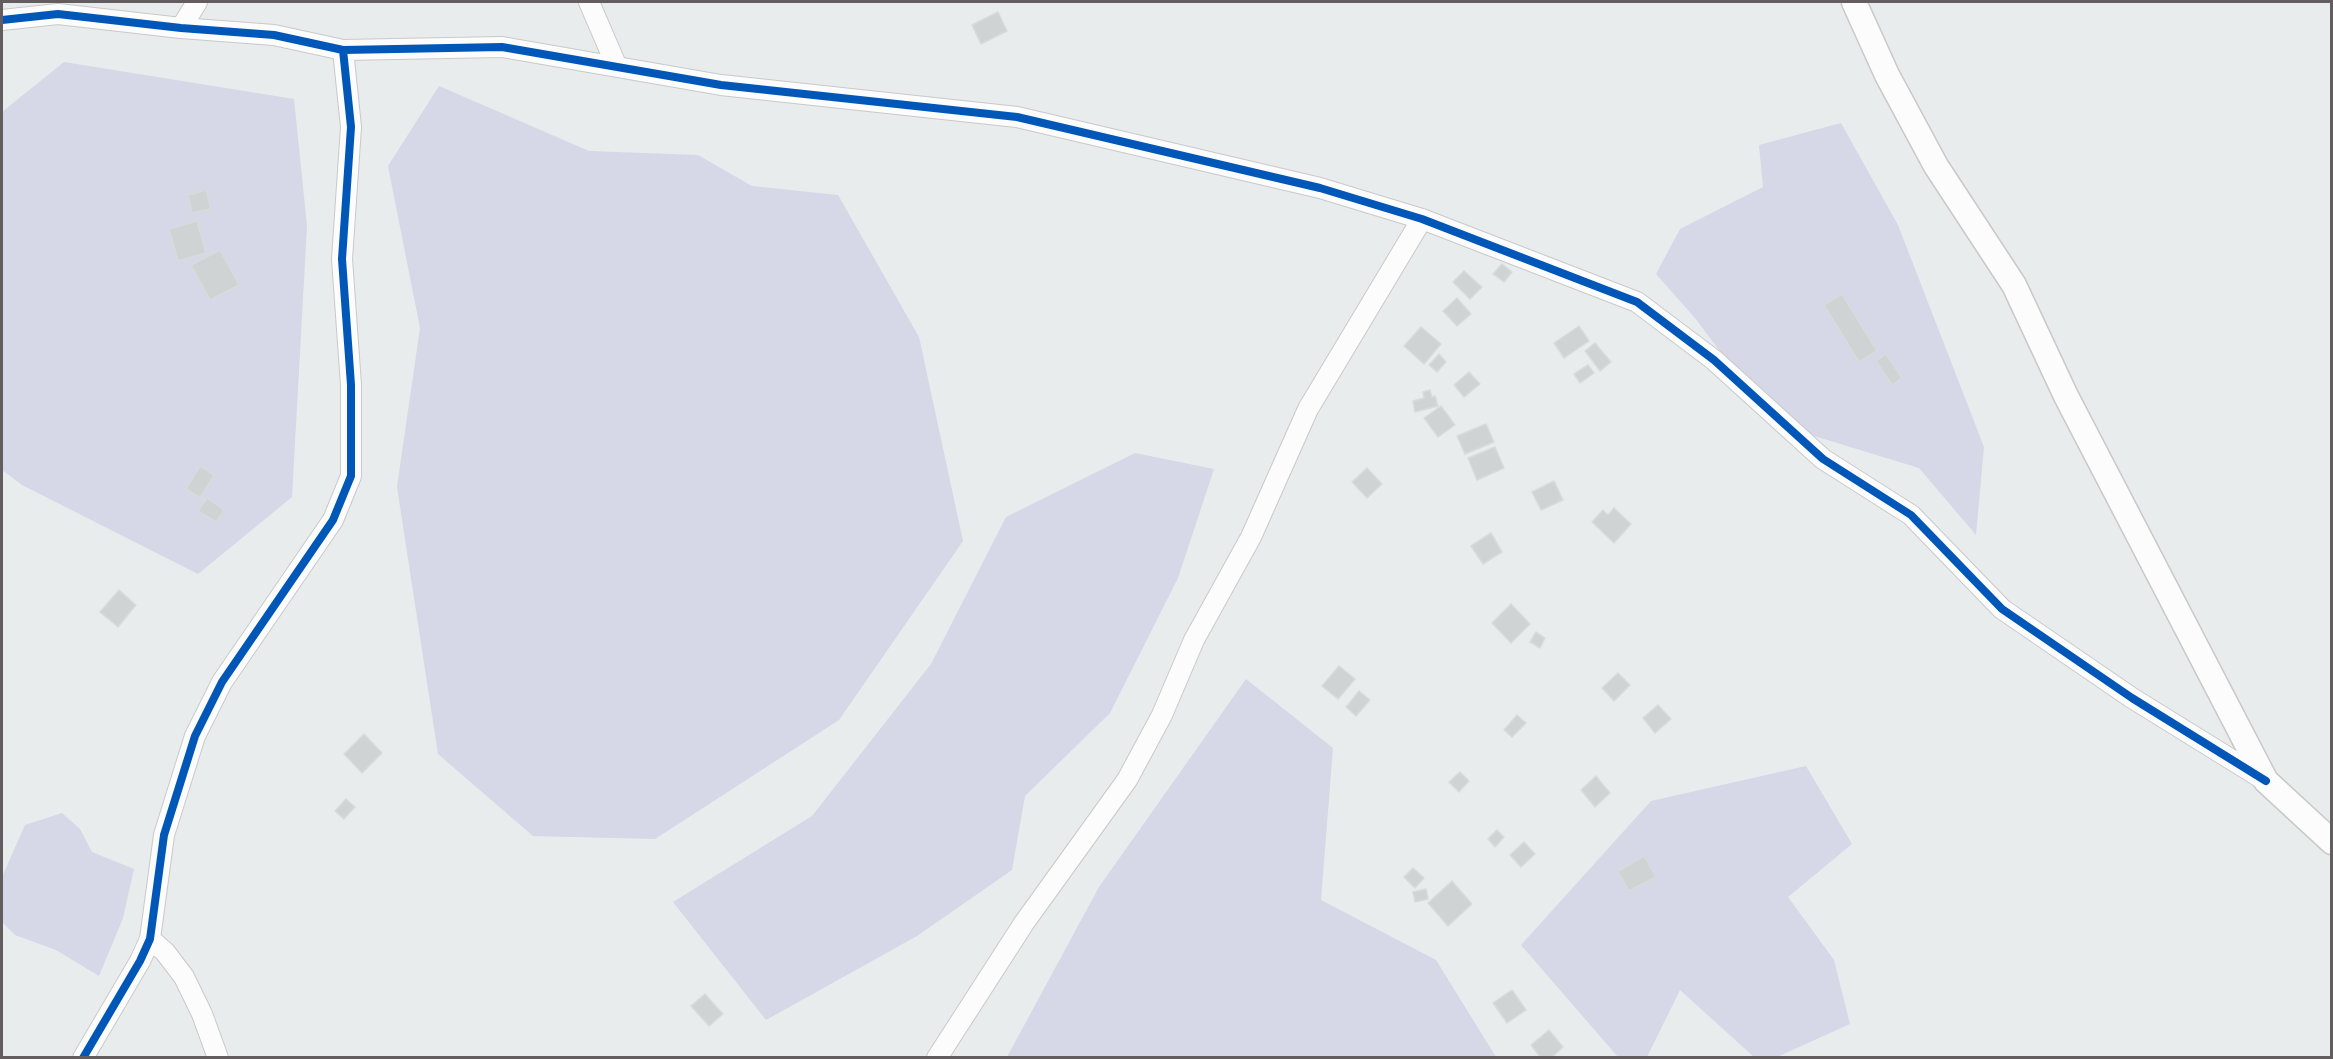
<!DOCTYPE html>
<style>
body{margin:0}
#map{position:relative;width:2333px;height:1059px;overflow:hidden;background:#e8ecec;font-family:Helvetica,sans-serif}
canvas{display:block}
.frame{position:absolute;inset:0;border:3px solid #645d60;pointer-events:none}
</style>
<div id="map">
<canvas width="2333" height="1059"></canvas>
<div class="frame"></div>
</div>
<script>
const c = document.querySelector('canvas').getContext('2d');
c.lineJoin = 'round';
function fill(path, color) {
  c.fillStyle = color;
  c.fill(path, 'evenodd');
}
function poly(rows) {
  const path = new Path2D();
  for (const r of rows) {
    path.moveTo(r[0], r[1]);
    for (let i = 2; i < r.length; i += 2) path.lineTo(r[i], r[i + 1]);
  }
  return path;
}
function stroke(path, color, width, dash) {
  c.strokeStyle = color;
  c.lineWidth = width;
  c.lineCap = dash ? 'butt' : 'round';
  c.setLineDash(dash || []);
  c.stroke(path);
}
const green = poly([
 [64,62,294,99,307,226,292,497,198,574,22,485,2,470,2,112],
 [439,86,589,151,698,155,752,186,838,195,919,337,963,541,839,720,655,839,533,836,438,754,397,487,420,328,388,166],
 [1841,123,1898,225,1984,447,1976,535,1919,468,1811,435,1728,362,1695,318,1656,274,1680,229,1763,187,1759,145],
 [1135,453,1214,469,1178,578,1110,713,1025,796,1012,870,917,936,766,1020,673,902,812,816,931,664,1006,517],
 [1246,679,1333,748,1321,900,1436,960,1496,1057,1007,1057,1099,887],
 [1806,766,1852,844,1788,897,1834,960,1850,1024,1777,1057,1754,1057,1680,990,1647,1057,1618,1057,1521,945,1651,801],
 [62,813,80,829,92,852,134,869,123,918,99,976,56,950,15,935,2,922,2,877,25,825]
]);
const building = poly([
 [998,12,1007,31,981,44,972,25,998,12],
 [206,190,211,209,192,213,188,195,206,190],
 [197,221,206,253,178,261,169,229,197,221],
 [220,250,239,285,210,300,191,265,220,250],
 [1502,264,1512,272,1504,282,1493,274,1502,264],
 [1464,271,1482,287,1470,299,1453,282,1464,271],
 [1842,294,1877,351,1859,362,1824,305,1842,294],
 [1457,298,1471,314,1457,326,1443,311,1457,298],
 [1579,326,1589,341,1564,358,1554,343,1579,326],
 [1421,327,1441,344,1424,364,1404,346,1421,327],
 [1595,343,1611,362,1600,371,1585,351,1595,343],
 [1439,354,1446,362,1437,372,1429,365,1439,354],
 [1886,354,1902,378,1892,385,1876,361,1886,354],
 [1588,365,1594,373,1580,383,1574,374,1588,365],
 [1469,372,1480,384,1464,397,1454,385,1469,372],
 [1430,390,1432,397,1435,396,1438,406,1415,412,1413,401,1424,398,1423,392,1430,390],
 [1441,406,1455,425,1438,437,1424,418,1441,406],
 [1486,424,1494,442,1465,454,1457,436,1486,424],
 [1495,447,1504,468,1477,480,1468,458,1495,447],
 [200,466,214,475,200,498,186,489,200,466],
 [1367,468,1382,484,1367,498,1352,482,1367,468],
 [1554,481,1563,500,1541,510,1532,492,1554,481],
 [207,498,224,510,216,522,198,511,207,498],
 [1614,508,1631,524,1614,543,1592,522,1603,510,1608,515,1614,508],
 [1491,533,1502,552,1483,564,1471,546,1491,533],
 [119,590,136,605,118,627,100,612,119,590],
 [1511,604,1530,624,1511,643,1492,623,1511,604],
 [1536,632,1545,638,1540,648,1530,642,1536,632],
 [1339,666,1355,679,1338,699,1322,686,1339,666],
 [1618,673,1630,685,1614,701,1602,688,1618,673],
 [1359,691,1370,700,1356,716,1346,707,1359,691],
 [1658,705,1671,719,1655,733,1643,718,1658,705],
 [1517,715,1526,723,1512,737,1504,730,1517,715],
 [364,734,382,753,362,773,344,754,364,734],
 [1460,772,1469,781,1459,792,1449,782,1460,772],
 [1596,776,1610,793,1595,807,1581,790,1596,776],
 [346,799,355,807,344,819,335,811,346,799],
 [1497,830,1504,837,1495,847,1488,839,1497,830],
 [1524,842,1535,854,1521,867,1510,855,1524,842],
 [1644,856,1656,877,1629,891,1618,871,1644,856],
 [1413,868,1424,878,1415,888,1404,877,1413,868],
 [1452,881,1472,904,1448,926,1428,903,1452,881],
 [1426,889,1428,899,1415,902,1413,892,1426,889],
 [1512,990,1526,1010,1507,1023,1493,1003,1512,990],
 [705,994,723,1014,709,1026,691,1006,705,994],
 [1549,1030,1563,1047,1551,1058,1541,1058,1531,1045,1549,1030]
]);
const minor = poly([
 [589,2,617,67],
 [2,20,58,14,181,28,274,35,343,50,502,47,721,85,1017,117,1320,188,1422,219,1637,302,1714,360,1823,459,1911,515,2002,609,2132,698,2266,781],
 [181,28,197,2],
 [150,939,165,952,184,977,202,1014,218,1058],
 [83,1058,140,961,150,939,164,835,195,736,222,682,333,520,351,476,351,385,342,259,351,127,343,50],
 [937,1058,1024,923,1127,780,1162,715,1194,640,1251,537,1308,409,1422,219]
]);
const tertiary = poly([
 [1854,2,1887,75,1936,166,2014,285,2066,396,2266,781,2332,842]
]);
const cycleway = poly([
 [2,20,58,14,181,28,274,35,343,50,502,47,721,85,1017,117,1320,188,1422,219,1637,302,1714,360,1823,459,1911,515,2002,609,2132,698,2266,781],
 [83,1058,140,961,150,939,164,835,195,736,222,682,333,520,351,476,351,385,342,259,351,127,343,50]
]);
fill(green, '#d6d7e7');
fill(building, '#d0d3d3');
stroke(building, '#d7dcdb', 1.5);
stroke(minor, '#c9c9ca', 22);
stroke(tertiary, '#c9c9ca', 27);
stroke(minor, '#fcfcfc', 20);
stroke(tertiary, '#fcfcfc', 24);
stroke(cycleway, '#0057b8', 8);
</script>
